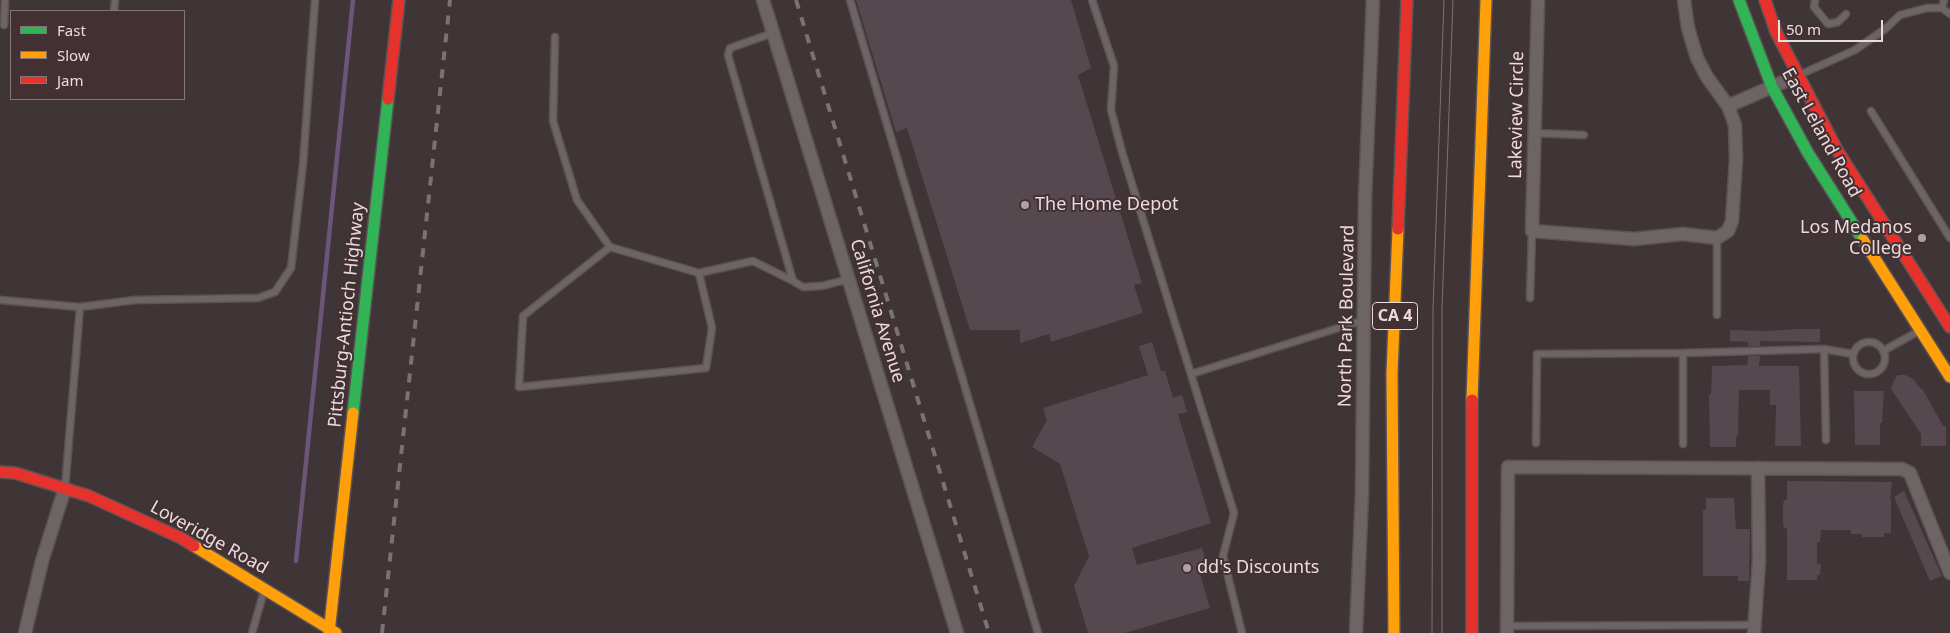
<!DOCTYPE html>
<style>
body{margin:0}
#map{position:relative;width:1950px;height:633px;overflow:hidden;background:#3f3436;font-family:"Noto Sans",sans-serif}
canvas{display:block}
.legend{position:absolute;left:10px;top:10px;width:175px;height:90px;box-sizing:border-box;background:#433033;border:1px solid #857577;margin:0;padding:6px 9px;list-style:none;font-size:15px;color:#e9dcde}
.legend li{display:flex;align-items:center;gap:10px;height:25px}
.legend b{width:25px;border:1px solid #857577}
.scale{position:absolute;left:1778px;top:20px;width:105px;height:22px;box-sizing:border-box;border:2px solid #e9dcde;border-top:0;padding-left:6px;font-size:15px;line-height:18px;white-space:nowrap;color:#e9dcde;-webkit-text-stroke:4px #433033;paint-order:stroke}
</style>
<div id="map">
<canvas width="1950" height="633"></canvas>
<ul class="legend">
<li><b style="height:6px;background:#30b455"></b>Fast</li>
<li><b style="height:6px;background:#ff9f0a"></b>Slow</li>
<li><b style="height:6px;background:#e5322d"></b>Jam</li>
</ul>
<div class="scale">50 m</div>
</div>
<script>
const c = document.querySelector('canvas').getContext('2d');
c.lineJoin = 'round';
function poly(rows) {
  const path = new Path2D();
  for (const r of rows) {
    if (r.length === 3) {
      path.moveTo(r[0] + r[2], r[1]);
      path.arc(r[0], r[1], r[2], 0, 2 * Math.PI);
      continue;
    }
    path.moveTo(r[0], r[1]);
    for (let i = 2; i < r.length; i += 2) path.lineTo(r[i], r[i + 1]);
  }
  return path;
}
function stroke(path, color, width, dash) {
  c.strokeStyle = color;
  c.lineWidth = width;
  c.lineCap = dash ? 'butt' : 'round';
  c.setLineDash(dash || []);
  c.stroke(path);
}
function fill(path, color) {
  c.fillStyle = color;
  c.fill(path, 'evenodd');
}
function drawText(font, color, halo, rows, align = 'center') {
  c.font = font + ' "Noto Sans",sans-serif';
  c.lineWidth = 4;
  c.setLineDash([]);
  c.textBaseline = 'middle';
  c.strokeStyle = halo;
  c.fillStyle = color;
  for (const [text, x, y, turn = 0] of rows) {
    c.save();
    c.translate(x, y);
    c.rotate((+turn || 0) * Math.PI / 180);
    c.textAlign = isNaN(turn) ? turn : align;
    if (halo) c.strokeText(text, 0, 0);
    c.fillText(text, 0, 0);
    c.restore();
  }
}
const stream = poly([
 [296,561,353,0]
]);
const building = poly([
 [856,0,1071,0,1091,68,1078,75,1142,283,1134,285,1143,313,1051,342,1049,334,1020,343,1020,330,970,330,907,128,896,132],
 [1797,329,1820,329,1820,342,1760,341,1760,346,1748,346,1748,342,1730,341,1730,330,1768,331],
 [1152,342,1161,371,1165,371,1173,398,1182,395,1187,412,1178,414,1211,523,1132,548,1137,565,1202,548,1209,571,1200,574,1210,608,1125,633,1088,633,1074,586,1089,556,1060,464,1032,447,1047,420,1043,408,1148,375,1139,346],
 [1748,356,1760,356,1759,366,1799,366,1801,446,1775,446,1776,405,1770,405,1770,390,1739,390,1738,436,1736,437,1736,447,1710,447,1709,394,1711,394,1712,366,1747,365],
 [1898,375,1905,375,1913,379,1921,389,1922,388,1943,426,1946,426,1946,446,1921,446,1921,434,1891,389,1894,380],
 [1854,391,1884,391,1882,423,1880,423,1880,445,1855,445],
 [1787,481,1892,482,1890,500,1891,499,1891,533,1884,533,1884,537,1862,537,1862,534,1851,534,1851,530,1821,530,1820,542,1817,542,1817,564,1821,564,1820,575,1817,575,1817,580,1787,580,1787,529,1784,528,1783,525,1783,505,1784,500,1787,500],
 [1904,491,1942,576,1930,581,1894,497],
 [1706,498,1734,498,1736,529,1750,529,1749,581,1738,581,1738,576,1703,576,1703,510,1706,510]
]);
const lane = poly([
 [850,0,1038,633],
 [1092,0,1114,66,1111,110,1122,152,1234,513,1223,556,1242,633],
 [1815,0,1814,7,1828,24,1838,22,1846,14],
 [1942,8,1944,0],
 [114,11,115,0],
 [4,25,5,0],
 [773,33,730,48,728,55,793,281,803,287,822,286,849,279],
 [555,37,553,121,577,200,610,247],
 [1799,75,1855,50,1885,29,1900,15,1927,8,1942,8,1950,14],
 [1871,111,1950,238],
 [1534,133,1584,135],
 [1717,238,1717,315],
 [699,273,610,247,523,316,519,387,706,368,712,328,699,273,753,261,793,281],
 [1530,298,1532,231],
 [0,300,80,307],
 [1869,358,16],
 [1824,349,1853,354],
 [1883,351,1919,331],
 [1683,353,1824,349,1826,440],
 [1191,374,1364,320],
 [1536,443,1537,354,1683,353,1683,444],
 [65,488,80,307,135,300,258,298,275,292,291,268,303,164,315,0],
 [1507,626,1755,625],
 [252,633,264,591]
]);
const street = poly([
 [763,0,957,633],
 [1538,0,1532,231,1634,239,1683,234,1717,238,1728,231,1732,221,1736,160,1735,125,1728,106,1707,77,1697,58,1688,28,1684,0],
 [1728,106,1797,76],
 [25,633,42,561,65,488],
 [1356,633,1362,493,1365,198,1373,0],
 [1507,633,1508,467,1902,469,1910,473,1950,573],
 [1754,633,1759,561,1758,468]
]);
const fast = poly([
 [1739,0,1772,87,1808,153,1863,240],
 [353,413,388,99]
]);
const slow = poly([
 [1863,240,1950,377],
 [1472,400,1486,0],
 [194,546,336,633],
 [329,633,353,413],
 [1394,633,1392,373,1398,229]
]);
const jam = poly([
 [1765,0,1776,32,1837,150,1950,327],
 [388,99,399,0],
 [1398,229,1407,0],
 [1472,400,1472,633],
 [0,472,15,473,89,496,181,538,194,546]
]);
const tram = poly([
 [1432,633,1433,309,1444,0],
 [1442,633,1442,309,1453,0]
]);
const rail = poly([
 [796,0,989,633],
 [382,633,450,0]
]);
const markers = [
 [1025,205,5,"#aea1a3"],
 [1922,238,5,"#aea1a3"],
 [1187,568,5,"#aea1a3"]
];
const shields = [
 [1395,316,45]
];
const shieldNames = [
 ["CA 4",1395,316]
];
const streetNames = [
 ["Lakeview Circle",1517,115,-89],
 ["East Leland Road",1821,133,61],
 ["California Avenue",877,311,73],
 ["Pittsburg-Antioch Highway",347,315,-84],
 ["North Park Boulevard",1347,316,-89],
 ["Loveridge Road",209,538,29]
];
const poiNames = [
 ["The Home Depot",1035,205],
 ["Los Medanos",1912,228,"right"],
 ["College",1912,249,"right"],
 ["dd's Discounts",1197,568]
];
stroke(stream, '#6c5578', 4.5);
fill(building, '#55484e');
stroke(lane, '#5c5254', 9);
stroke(street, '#5c5254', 15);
stroke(fast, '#5c5254', 14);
stroke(slow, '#5c5254', 14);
stroke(jam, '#5c5254', 14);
stroke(lane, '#6c6465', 6);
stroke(street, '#6c6465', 12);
stroke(fast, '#30b455', 11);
stroke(slow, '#ff9f0a', 11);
stroke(jam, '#e5322d', 11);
stroke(tram, '#7a7374', 1);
stroke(rail, '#7a7374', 4, [9, 9]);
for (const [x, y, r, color] of markers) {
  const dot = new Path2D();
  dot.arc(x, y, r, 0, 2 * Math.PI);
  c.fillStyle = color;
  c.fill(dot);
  stroke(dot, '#433033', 2);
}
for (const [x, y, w] of shields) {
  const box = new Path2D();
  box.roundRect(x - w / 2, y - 13.5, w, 27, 4);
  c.fillStyle = '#433033';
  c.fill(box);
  stroke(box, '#e9dcde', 1);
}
drawText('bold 16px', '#e9dcde', null, shieldNames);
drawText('18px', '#e9dcde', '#433033', streetNames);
drawText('18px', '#e9dcde', '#433033', poiNames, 'left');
</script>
